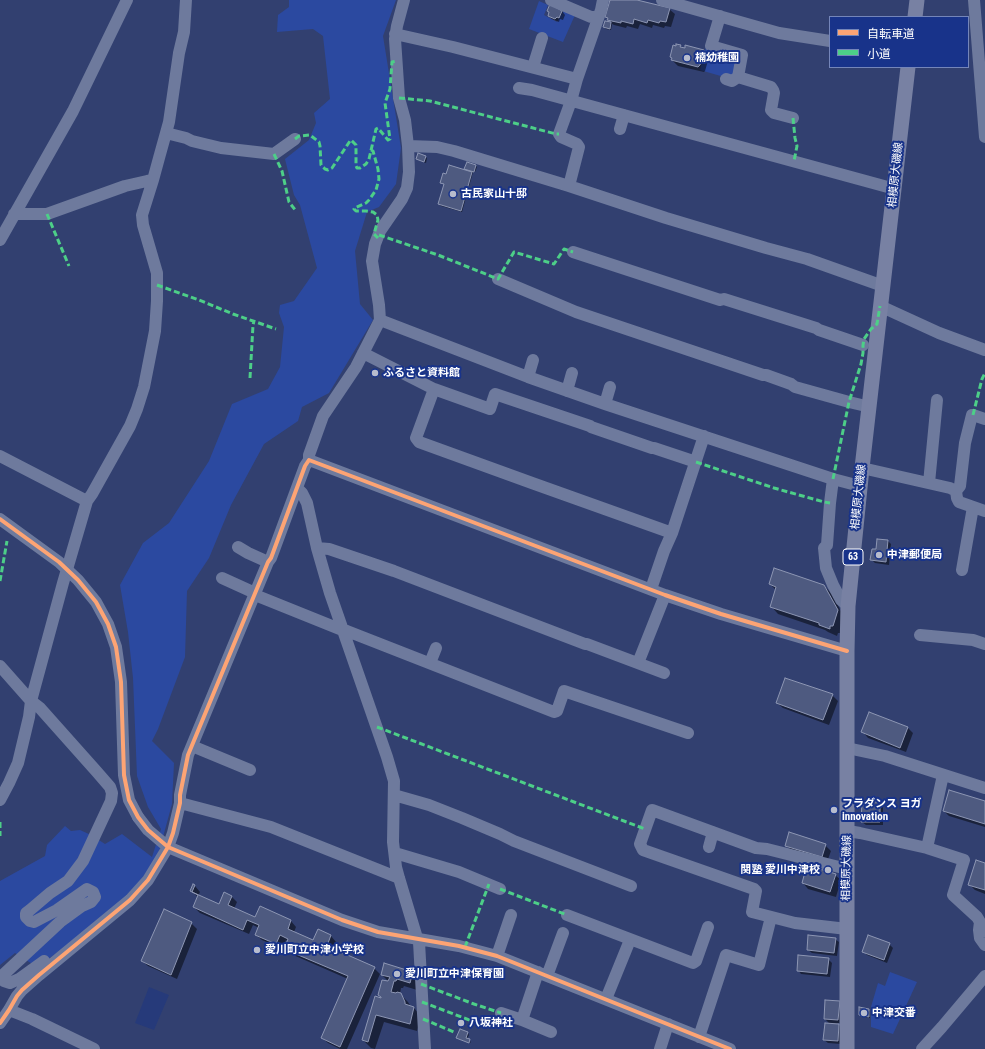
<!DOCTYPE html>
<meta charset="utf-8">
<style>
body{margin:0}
#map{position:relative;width:985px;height:1049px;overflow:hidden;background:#324070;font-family:"Roboto Condensed","Noto Sans JP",sans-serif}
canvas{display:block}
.legend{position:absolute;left:829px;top:16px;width:140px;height:52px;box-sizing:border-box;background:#18338a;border:1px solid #7485b9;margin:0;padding:5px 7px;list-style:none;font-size:12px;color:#fff}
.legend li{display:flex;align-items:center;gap:8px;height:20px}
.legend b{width:20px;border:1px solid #7485b9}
</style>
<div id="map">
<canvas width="985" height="1049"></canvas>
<ul class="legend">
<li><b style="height:5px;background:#fda474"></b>自転車道</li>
<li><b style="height:5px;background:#4dcf88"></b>小道</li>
</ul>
</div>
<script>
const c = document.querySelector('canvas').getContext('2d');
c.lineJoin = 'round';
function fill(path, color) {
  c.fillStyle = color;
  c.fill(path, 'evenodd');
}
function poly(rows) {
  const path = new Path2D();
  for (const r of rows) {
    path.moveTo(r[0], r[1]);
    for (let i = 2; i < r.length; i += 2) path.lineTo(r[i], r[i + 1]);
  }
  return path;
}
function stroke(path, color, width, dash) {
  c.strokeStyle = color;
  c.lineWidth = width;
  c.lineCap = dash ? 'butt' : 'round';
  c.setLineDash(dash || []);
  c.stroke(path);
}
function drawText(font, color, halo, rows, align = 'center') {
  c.font = font + ' "Roboto Condensed","Noto Sans JP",sans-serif';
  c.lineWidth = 4;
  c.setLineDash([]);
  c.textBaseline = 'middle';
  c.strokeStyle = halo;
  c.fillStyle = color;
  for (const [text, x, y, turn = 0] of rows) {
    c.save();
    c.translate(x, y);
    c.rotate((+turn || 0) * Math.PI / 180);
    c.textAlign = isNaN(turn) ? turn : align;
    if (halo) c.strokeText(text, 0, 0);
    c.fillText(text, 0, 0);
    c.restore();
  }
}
const green = poly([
 [289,0,396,0,383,36,401,148,396,184,379,207,367,212,355,251,360,304,373,320,329,393,302,407,298,421,264,444,231,505,209,558,187,591,185,657,158,729,152,741,174,763,172,804,157,859,141,880,125,897,75,940,37,967,15,953,0,965,0,881,45,856,47,845,65,826,71,831,80,830,91,835,105,844,122,834,152,857,161,829,148,807,137,776,133,678,128,632,120,585,143,543,169,523,209,461,232,404,268,389,280,367,284,327,279,313,280,305,294,301,317,268,300,205,294,195,285,159,309,140,316,123,314,113,330,99,323,36,313,29,277,32,278,15,289,7],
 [539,1,548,5,544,15,557,22,564,10,575,15,563,42,529,29],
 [706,47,739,59,731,79,700,70],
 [890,972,917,982,893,1034,871,1027,871,1007,878,983,885,986]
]);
const water = poly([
 [149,987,169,995,154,1030,135,1023]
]);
const shadow = poly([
 [611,0,633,0,669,9,675,14,671,27,665,26,664,28,653,25,652,28,640,24,638,29,627,26,626,28,614,25,612,24,611,30,606,29,604,27,605,22,612,23,606,17],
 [548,11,562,11,565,15,563,20,560,19,559,22,552,19,549,16,550,13],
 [680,46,682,48,703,51,709,57,705,71,704,72,678,66,672,60],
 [425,157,427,158,426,163,417,159],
 [475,165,477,167,475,172,473,172,462,212,441,206,439,204,445,184,442,182,469,172,466,169],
 [888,541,891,544,889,565,875,563,872,560,877,550],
 [770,584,824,586,832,594,845,619,840,633,838,633,837,636,828,632,825,630,778,614,771,606,776,590],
 [832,695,838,701,829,725,783,708,777,703],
 [908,728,913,733,906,752,868,738,863,732],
 [985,802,985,827,949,816,944,811],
 [879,803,883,806,883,825,866,825,862,822],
 [786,845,825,845,831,851,827,862,792,851],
 [985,864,985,894,975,890,970,885],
 [835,875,841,880,836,897,808,889,803,883],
 [195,886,200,892,198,896,220,905,225,894,232,897,237,902,234,909,256,919,260,908,291,921,296,927,294,932,314,941,319,931,331,936,336,942,333,950,374,968,380,974,347,1049,340,1049,328,1043,322,1038,348,979,291,954,285,948,289,941,286,940,282,949,262,940,256,935,259,928,253,925,249,934,200,913,194,907,198,897,191,891],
 [191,923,197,929,177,979,148,966,142,961],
 [835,939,839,942,837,956,812,953,808,950],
 [889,944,893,948,887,963,867,955,864,952],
 [828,959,832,963,830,977,801,974,798,970],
 [412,973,420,980,417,990,404,986,403,988,401,988,400,994,408,1002,411,1007,414,1008,421,1016,417,1031,384,1022,375,1049,371,1048,363,1040,383,999,379,995,390,983,382,975],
 [839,1002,841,1023,837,1023,842,1028,841,1044,828,1043,824,1040,830,1024,825,1019],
 [868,1010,870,1011,870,1018,861,1016,860,1015],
 [468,1033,469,1035,467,1039,471,1042,470,1043,458,1039,457,1038]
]);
const building = poly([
 [610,0,637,0,670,8,666,22,660,21,659,23,648,20,647,23,634,19,633,24,621,21,621,23,607,20,608,18,605,17,610,0],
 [550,4,562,11,559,18,557,17,555,19,548,16,549,12,547,11,550,4],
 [605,21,611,22,610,29,603,27,605,21],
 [676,44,681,45,680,47,685,48,685,45,704,50,700,65,698,67,671,60,672,58,670,57,673,45,676,46,676,44],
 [418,153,426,156,424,162,416,159,418,153],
 [467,162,476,165,474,172,464,169,467,162],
 [449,165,472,172,461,211,438,204,444,184,440,183,443,173,446,174,449,165],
 [877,539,888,540,886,562,870,560,872,549,876,549,877,539],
 [774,568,824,585,838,610,833,626,830,626,830,629,819,625,819,623,770,607,776,587,769,584,774,568],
 [785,678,833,694,823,720,776,703,785,678],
 [869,712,908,727,900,748,861,732,869,712],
 [949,790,985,801,985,824,943,811,949,790],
 [862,802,880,802,880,822,861,822,862,802],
 [789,832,826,844,822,857,785,846,789,832],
 [976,860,985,863,985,890,968,885,976,860],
 [807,865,836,874,830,892,802,883,807,865],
 [193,884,195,885,192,892,219,904,224,892,232,896,228,905,255,917,260,906,291,920,288,929,313,940,318,929,331,935,327,946,375,967,340,1047,321,1038,348,976,284,949,288,939,280,935,276,944,255,935,259,925,247,920,243,930,193,907,198,895,190,891,193,884],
 [164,909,192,922,171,975,141,961,164,909],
 [808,935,836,938,834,953,807,950,808,935],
 [868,935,890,943,884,960,862,952,868,935],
 [798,955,829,958,827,974,797,971,798,955],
 [384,963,413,972,410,983,397,979,396,981,394,981,391,992,396,993,397,992,401,993,405,1002,405,1004,414,1007,410,1024,376,1015,368,1042,362,1040,375,996,381,998,381,997,378,995,382,980,388,981,390,977,381,975,384,963],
 [825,1000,840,1001,838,1020,824,1019,825,1000],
 [859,1007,869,1009,869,1017,859,1015,859,1007],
 [825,1023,839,1024,838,1041,823,1040,825,1023],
 [460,1029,468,1032,466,1038,470,1039,469,1043,456,1038,460,1029]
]);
const minor = poly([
 [404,0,397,26,395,39,399,98,405,120,408,146],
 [551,0,591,17,598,17],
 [662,0,779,33,830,41],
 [974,0,985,137],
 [720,16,711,46,742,55,738,77,771,87,773,90,774,93,771,110,774,113,793,118],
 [395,34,453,47,577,79],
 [533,67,542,38],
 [726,79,732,81,738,77],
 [519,88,532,90,895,189],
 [620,129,624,115],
 [166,133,186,138,192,141,221,148,274,154,295,139],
 [569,186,579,147,577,144,561,137,559,134,571,101,577,79,601,10,603,0],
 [14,214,47,214,125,186,147,181,153,180],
 [0,240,73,111,127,0],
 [573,252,720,300,724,299,816,328,819,330,863,345],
 [498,279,576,312,763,375,766,375,791,384,795,387,849,402,870,407],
 [880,306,939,333,985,350],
 [380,320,379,305,372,261,375,244,380,231,402,199,407,188,409,172,408,146,437,147,454,151,569,186,666,218,766,248,807,259,883,286],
 [363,353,434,389,490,409,495,394,590,426,591,427,652,448,654,448,696,462],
 [528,377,533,360],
 [434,389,416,438,419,442,532,483,672,533],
 [567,391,572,373],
 [605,404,610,387],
 [0,456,87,501,92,494,130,426,137,409,144,387,155,331,157,301,157,273,143,225,142,215,153,180,159,158,169,122,179,53,184,32,186,0],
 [309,460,309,455,323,416,356,367,380,320,528,377,605,404,833,479,860,486],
 [862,468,950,488,956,491,957,498,959,502,985,511],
 [833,479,830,503,827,545,824,548,826,568,833,585,841,600,848,606],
 [929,483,937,400],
 [297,488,302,493,307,503,317,548,330,593,387,757,394,781,393,842,396,867,399,878,417,938,419,942,425,1049],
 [956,491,960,486,965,443,972,415,973,415,985,419],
 [238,547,248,553,268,562],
 [317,548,329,549,394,571,585,644,587,644,664,673],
 [962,570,973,507],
 [222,578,255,593],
 [651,589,664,551,672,533,704,436],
 [255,595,342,630,347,631,554,712,557,711,564,691,688,733],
 [920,635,973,640,985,644],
 [430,663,436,648],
 [638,663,665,595],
 [0,666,31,701,40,708,97,772,110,787,112,793,111,801,83,861,68,881,50,893,30,910,26,913,26,917,30,921,34,922,57,910,87,889,93,892,95,897,91,902,82,906,60,922,3,975,4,981,10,983,19,979,44,961],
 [192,746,250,770],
 [847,748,885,756,985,788],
 [394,795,429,805,462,818,500,834,514,841,631,886],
 [0,800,9,783,18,763,29,717,31,701,63,583,87,501],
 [180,803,271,827,399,878],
 [138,817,148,830,168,847,342,920,378,932,459,946,497,956,730,1049],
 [848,831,860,833,927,848,964,860,953,895,977,917,980,922,979,930,980,938,985,945],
 [709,847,713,832],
 [927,848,943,775],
 [395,853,459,872,500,889],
 [567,915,693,963,696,961,708,927],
 [847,929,795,923,752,912,756,891,754,889,643,850,640,844,652,810,756,848,767,849,847,869],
 [497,956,511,915],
 [547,976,563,933],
 [606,999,630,940],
 [9,1010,32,1019,94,1049],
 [501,1013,522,1020,538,972],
 [522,1020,551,1032],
 [0,1023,9,1010,17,996,22,990,39,975,130,900,148,880,168,847,173,833,180,803,180,795,188,755,268,562,271,558,305,466,309,460,665,595,721,614,847,651],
 [699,1037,726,955,759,965,771,917],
 [660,1049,668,1024],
 [922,1049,942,1027,985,976]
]);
const major = poly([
 [915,17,917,0],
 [847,1049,847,651,848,606,862,468,908,67]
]);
const minorBridge = poly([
 [0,519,59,562,78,580,96,602,108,624,116,647,121,682,124,775,129,800,138,817]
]);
const quiet = poly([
 [399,98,430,101,556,134,559,134],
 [793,118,795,138,797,146,794,161],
 [295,139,299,136,310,135,319,142,320,146,321,165,325,169,328,170,332,168,350,141,351,140,356,145,356,166,357,168,360,168,366,164,369,159,376,129,378,128,388,140,390,139,385,103,390,89,392,62,397,61],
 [371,150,373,151,378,169,379,179,376,190,369,200,366,203,355,208,354,209,356,211,366,211,373,212,377,215,378,220,374,234,378,238],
 [274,154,282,171,289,202,296,211],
 [47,214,69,266],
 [379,235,438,255,498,279,514,252,554,264,564,249,573,252],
 [157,285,199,300,233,314,276,329],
 [250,378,253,325,254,321],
 [973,415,982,379,985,373],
 [696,462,774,488,824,502,830,503],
 [833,479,849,402,861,364,863,353,863,345,864,339,871,329,877,324,880,306],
 [0,581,7,541],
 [377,727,645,829],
 [0,822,0,836],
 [500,889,567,915],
 [465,947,489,884],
 [421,984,474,1004,501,1013],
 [422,1002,472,1021],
 [423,1019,454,1032]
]);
const cycleway = poly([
 [0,519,59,562,78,580,96,602,108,624,116,647,121,682,124,775,129,800,138,817,148,830,168,847,342,920,378,932,459,946,497,956,730,1049],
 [0,1023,9,1010,17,996,22,990,39,975,130,900,148,880,168,847,173,833,180,803,180,795,188,755,268,562,271,558,305,466,309,460,665,595,721,614,847,651]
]);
const markers = [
 [687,58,4,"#b7bccd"],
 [453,194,4,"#b7bccd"],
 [375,373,4,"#b7bccd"],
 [879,555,4,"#b7bccd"],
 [834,810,4,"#b7bccd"],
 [828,870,4,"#b7bccd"],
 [257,950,4,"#b7bccd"],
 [397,974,4,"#b7bccd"],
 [864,1013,4,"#b7bccd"],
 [461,1023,4,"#b7bccd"]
];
const shields = [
 [853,557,20]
];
const shieldNames = [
 ["63",853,557]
];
const poiNames = [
 ["楠幼稚園",695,58],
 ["古民家山十邸",461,194],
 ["ふるさと資料館",383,373],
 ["中津郵便局",887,555],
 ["フラダンス ヨガ",842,804],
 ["innovation",842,817],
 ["関塾 愛川中津校",820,870,"right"],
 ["愛川町立中津小学校",265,950],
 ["愛川町立中津保育園",405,974],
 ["中津交番",872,1013],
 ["八坂神社",469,1023]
];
const streetNames = [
 ["相模原大磯線",896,175,-84],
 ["相模原大磯線",859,497,-84],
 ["相模原大磯線",847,868,-89]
];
fill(green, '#2b49a0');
fill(water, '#263a7a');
fill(shadow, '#0007');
fill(building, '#4e5a80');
stroke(building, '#8d96b3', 1);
stroke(minor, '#6e7a9d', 12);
stroke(major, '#7881a3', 15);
stroke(minorBridge, '#6e7a9d', 12);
stroke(quiet, '#4dcf88', 3, [6, 3]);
stroke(cycleway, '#fda474', 4);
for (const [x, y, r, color] of markers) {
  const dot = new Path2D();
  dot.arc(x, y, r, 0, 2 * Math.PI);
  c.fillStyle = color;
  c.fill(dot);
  stroke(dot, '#18338a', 1.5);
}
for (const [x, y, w] of shields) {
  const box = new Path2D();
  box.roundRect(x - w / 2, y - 8, w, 16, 3);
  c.fillStyle = '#18338a';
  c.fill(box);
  stroke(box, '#fff', 1);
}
drawText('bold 10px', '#fff', null, shieldNames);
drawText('bold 11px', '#fff', '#18338a', poiNames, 'left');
drawText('11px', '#fff', '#18338a', streetNames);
</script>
